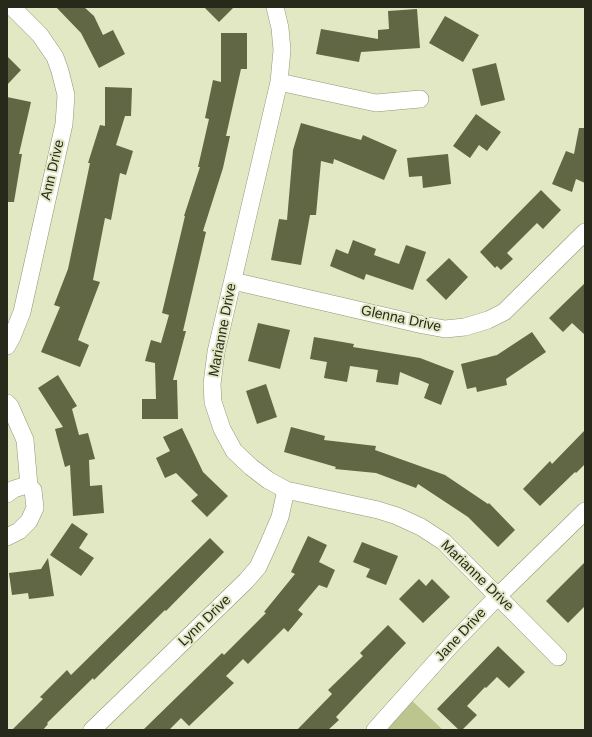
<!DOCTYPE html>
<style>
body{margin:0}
#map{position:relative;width:592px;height:737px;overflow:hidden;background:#e1e8c3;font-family:Helvetica,sans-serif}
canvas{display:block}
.frame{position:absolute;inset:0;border:8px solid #27291b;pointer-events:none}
</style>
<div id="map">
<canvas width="592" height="737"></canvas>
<div class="frame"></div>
</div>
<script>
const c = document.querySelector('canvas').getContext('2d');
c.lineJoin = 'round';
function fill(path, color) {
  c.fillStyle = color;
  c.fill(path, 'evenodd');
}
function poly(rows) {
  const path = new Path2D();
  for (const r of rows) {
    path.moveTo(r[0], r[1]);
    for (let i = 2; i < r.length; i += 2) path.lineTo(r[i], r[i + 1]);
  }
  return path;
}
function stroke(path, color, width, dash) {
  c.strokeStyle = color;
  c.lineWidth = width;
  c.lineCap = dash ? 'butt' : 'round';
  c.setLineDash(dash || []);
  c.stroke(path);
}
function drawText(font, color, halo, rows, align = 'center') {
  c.font = font + ' Helvetica,sans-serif';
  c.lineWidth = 4;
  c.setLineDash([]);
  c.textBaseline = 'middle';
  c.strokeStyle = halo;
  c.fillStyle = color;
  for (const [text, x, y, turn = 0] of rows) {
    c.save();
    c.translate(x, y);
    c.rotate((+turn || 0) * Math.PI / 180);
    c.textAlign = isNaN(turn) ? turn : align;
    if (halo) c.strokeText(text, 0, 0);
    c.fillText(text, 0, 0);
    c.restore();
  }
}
const green = poly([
 [406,695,443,730,390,730,382,722]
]);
const building = poly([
 [56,7,84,7,94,16,103,35,113,30,125,54,99,68,81,33],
 [204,7,234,7,219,22],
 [417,9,420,48,361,52,359,62,316,54,321,29,378,39,378,30,389,29,388,11],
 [445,16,479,35,463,62,429,43],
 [221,33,247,33,247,69,241,69,226,136,230,136,223,168,203,231,206,232,183,331,186,331,173,380,177,380,178,419,142,419,142,399,156,399,155,363,145,361,151,340,161,343,169,315,162,313,185,216,184,216,200,167,198,167,209,119,205,118,213,80,221,82],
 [7,56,21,70,7,85],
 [496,63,505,100,481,106,472,69],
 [105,87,132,88,131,116,125,116,116,145,133,151,126,175,120,173,111,220,105,218,93,280,100,282,78,340,89,345,80,367,41,352,60,307,54,305,68,269,90,163,88,163,100,125,105,126],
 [7,97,31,102,19,154,22,154,14,202,7,202],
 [476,114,501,132,487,151,479,145,470,158,453,146],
 [301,123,361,140,363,135,397,150,384,180,334,159,333,164,321,161,316,215,310,215,301,265,271,260,279,219,287,220,293,150],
 [579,128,585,128,585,183,576,179,572,192,552,184,566,151,574,154],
 [448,154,451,184,423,188,422,176,409,177,407,158],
 [541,190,561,210,543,229,537,223,507,253,513,259,501,270,497,266,495,268,480,252],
 [353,240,376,249,374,255,399,264,406,245,426,252,413,290,366,274,364,280,330,266,336,249,348,254],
 [449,258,468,277,446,300,426,280],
 [585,283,585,335,572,323,563,332,549,318],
 [258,323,290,330,280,369,248,361],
 [532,332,546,352,506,379,507,385,477,392,476,387,467,389,461,364,497,355],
 [314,337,354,344,353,347,420,358,454,371,441,405,424,398,429,384,400,372,398,385,376,382,378,370,350,366,347,382,324,378,327,362,310,359],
 [58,375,77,406,72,409,79,435,88,433,95,459,89,460,90,486,102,485,104,513,73,516,70,465,65,467,55,429,63,427,38,388],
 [266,384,277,417,257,424,246,391],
 [291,427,325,436,324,440,376,446,375,450,445,475,488,504,489,503,515,530,498,547,468,517,418,484,416,488,376,473,335,469,336,467,284,452],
 [182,428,203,472,228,496,207,517,191,501,198,495,176,473,165,478,156,458,170,451,163,437],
 [585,430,585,464,576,473,575,472,540,506,523,489,550,461,552,464],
 [72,523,88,534,79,548,94,558,81,576,50,555],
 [308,536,327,545,319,562,335,570,327,588,319,585,298,610,303,614,288,632,284,628,248,664,243,659,226,676,234,683,189,726,181,718,169,730,143,730,222,653,224,655,266,613,264,612,295,574,291,572],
 [210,538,224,552,166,611,165,610,94,680,93,678,47,723,48,724,43,730,12,730,43,699,40,697,67,670,71,675],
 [362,542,398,556,386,585,366,577,370,569,353,562],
 [48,558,54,596,29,599,28,593,12,595,9,573,41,569],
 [585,562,585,606,568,623,546,601],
 [419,579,426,586,432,579,450,597,423,623,399,599],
 [388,625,406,643,336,717,339,720,328,730,297,730,332,694,328,690,363,656,360,653],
 [498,646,525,672,509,688,497,677,486,688,485,687,467,706,477,715,462,730,459,730,437,709]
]);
const street = poly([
 [275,7,280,28,282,50,279,82,216,352,212,384,213,402,222,429,234,451,251,467,268,480,286,490,378,510,397,516,421,527,444,542,558,657],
 [279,82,376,103,420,99],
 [233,281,423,325,445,329,465,327,488,320,504,312,585,232],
 [7,346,12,337,22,312,64,124,66,95,60,71,55,57,40,35,12,7],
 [7,403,10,406,25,440,29,486],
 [7,494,14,489,27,485,33,490,35,508,29,521,19,531,7,537],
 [92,730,246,581,258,567,269,543,280,517,286,490],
 [375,730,451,645,498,596,585,511]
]);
const streetNames = [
 ["Ann Drive",53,170,-77],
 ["Glenna Drive",401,319,12],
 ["Marianne Drive",223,330,-79],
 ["Marianne Drive",477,576,44],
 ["Lynn Drive",205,621,-44],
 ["Jane Drive",461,635,-47]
];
fill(green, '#bcc58d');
fill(building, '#616645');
stroke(street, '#919774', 18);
stroke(street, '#fff', 17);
drawText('14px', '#27291b', '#e1e8c3', streetNames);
</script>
